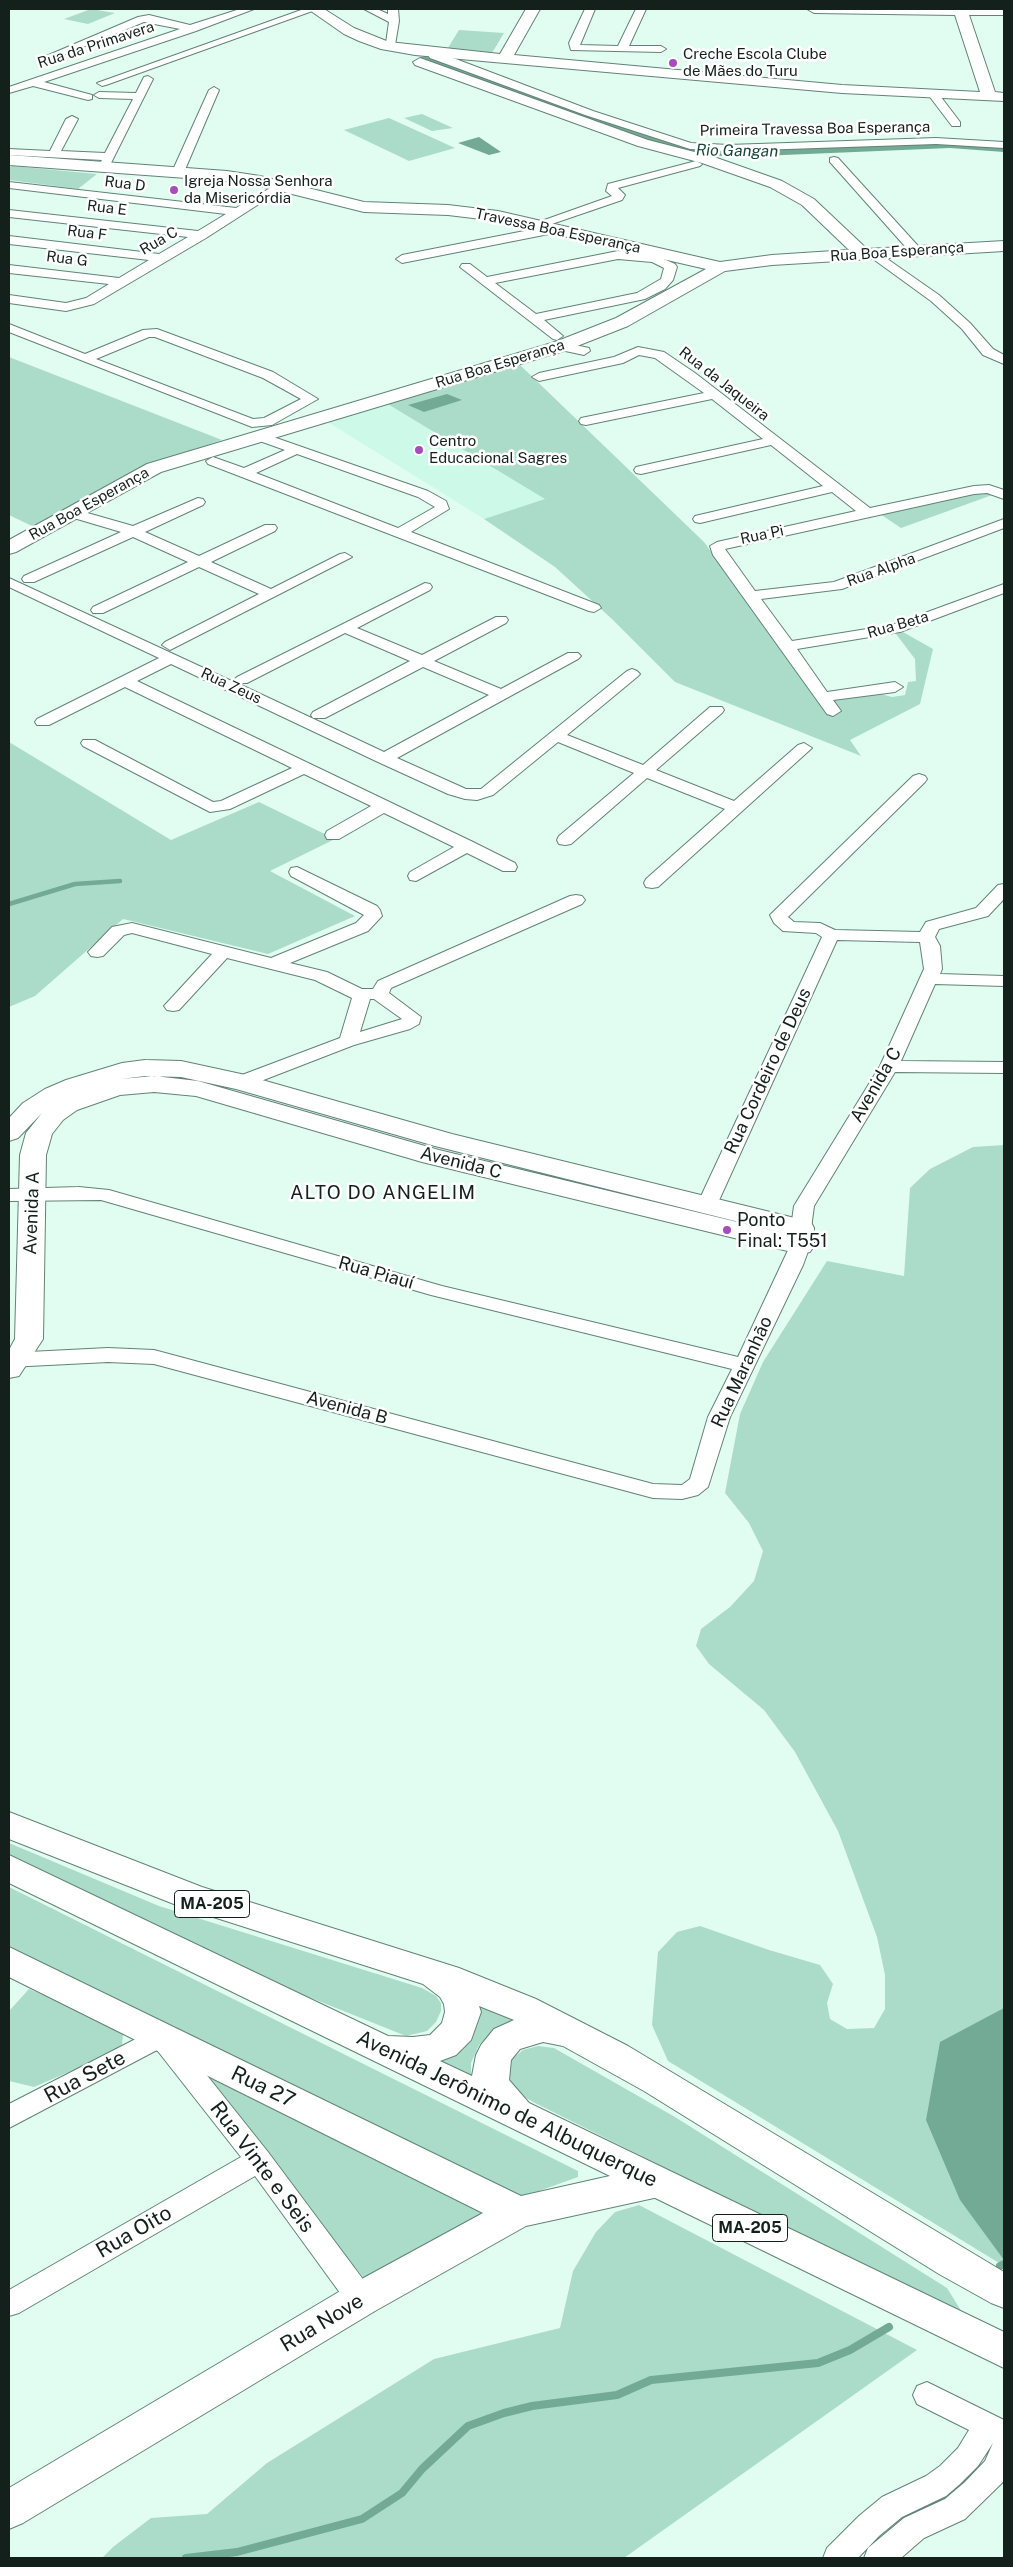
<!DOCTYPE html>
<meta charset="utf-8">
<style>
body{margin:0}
#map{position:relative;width:1013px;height:2567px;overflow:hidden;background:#e1fdf2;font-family:"Public Sans",sans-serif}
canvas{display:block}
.frame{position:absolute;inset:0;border:10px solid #13201b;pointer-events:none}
</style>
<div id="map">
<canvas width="1013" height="2567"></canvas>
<div class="frame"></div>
</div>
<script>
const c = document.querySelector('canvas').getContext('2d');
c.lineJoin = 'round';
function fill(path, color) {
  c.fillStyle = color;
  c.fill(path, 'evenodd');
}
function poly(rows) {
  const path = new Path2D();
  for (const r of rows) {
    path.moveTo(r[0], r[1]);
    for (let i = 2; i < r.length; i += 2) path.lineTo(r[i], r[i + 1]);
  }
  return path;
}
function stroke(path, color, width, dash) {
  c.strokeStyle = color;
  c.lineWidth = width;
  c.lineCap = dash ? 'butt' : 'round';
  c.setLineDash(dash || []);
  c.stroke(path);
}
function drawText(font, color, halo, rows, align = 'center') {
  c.font = font + ' "Public Sans",sans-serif';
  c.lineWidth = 5;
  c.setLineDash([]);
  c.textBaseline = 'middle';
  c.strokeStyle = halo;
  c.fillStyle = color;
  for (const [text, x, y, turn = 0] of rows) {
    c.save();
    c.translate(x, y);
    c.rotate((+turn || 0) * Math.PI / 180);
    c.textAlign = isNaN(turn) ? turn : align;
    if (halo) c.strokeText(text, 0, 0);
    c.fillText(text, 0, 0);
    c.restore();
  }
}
const built = poly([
 [386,403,546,499,484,519,326,421]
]);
const green = poly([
 [91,9,115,13,88,24,64,19],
 [459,30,504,33,492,53,446,51],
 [422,114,453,128,432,131,404,118],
 [389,118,455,148,409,161,344,130],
 [12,166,97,174,78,189,9,180,9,168],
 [9,357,222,440,133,471,34,527,9,515],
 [519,364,704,542,820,701,877,693,892,697,905,695,908,682,916,681,915,659,896,634,903,632,933,649,920,704,850,740,861,756,675,682,613,620,555,567,484,519,545,499,386,403],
 [983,491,995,494,901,528,880,514],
 [9,742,171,840,259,802,335,839,270,871,355,916,268,954,123,919,35,996,9,1007],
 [1004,1145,1004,2266,668,2061,652,2025,658,1952,677,1932,700,1926,769,1950,820,1965,833,1984,827,2003,830,2019,847,2029,874,2028,885,2009,885,1975,877,1937,838,1831,795,1752,764,1710,709,1664,696,1646,701,1629,730,1607,754,1581,763,1551,749,1523,725,1493,740,1414,763,1362,827,1261,904,1276,910,1188,930,1169,973,1147],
 [9,1843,159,1906,422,1988,436,1996,441,2003,441,2011,436,2022,427,2031,406,2036,296,1992,9,1854],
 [9,1887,578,2171,578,2177,517,2199,507,2198,9,1946],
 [29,1989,112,2024,123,2034,122,2045,115,2052,34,2087,9,2081,9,2011],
 [475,2003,517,2020,494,2029,479,2045,471,2063,471,2083,430,2061],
 [538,2046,554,2048,675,2117,947,2288,965,2317,533,2102,513,2090,506,2081,506,2070,511,2060,523,2050],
 [211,2074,482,2208,486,2216,367,2282,206,2081],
 [639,2205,917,2350,624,2558,102,2558,113,2547,151,2518,207,2514,267,2463,434,2359,560,2328,573,2271,596,2232,615,2212]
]);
const water = poly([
 [479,137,501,152,489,155,458,143],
 [447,394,462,400,424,412,408,405],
 [1004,2008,1004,2260,960,2200,926,2120,940,2042]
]);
const streamFar1 = poly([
 [9,904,75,884,120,881]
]);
const stream = poly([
 [1000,2266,1004,2264],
 [186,2558,237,2552,362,2519,402,2493,422,2469,468,2426,504,2413,532,2406,617,2395,651,2380,818,2363,850,2350,889,2327]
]);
const canal = poly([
 [425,56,686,147,736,151,950,142,1004,146,1004,152,950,148,736,157,685,153,421,61,421,57,425,56]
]);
const street = poly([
 [240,9,254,9,196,31,44,82,92,95,92,99,88,100,33,86,9,93,9,87,180,29,144,22,46,62,42,63,37,60,138,17,149,15,190,25,240,9],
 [304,9,318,9,106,85,102,86,97,83,304,9],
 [364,9,377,9,388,14,388,9,398,9,399,21,395,45,386,43,389,22,364,9],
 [585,9,595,9,580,45,618,46,636,9,646,9,629,46,661,46,666,49,661,52,571,50,569,43,585,9],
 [432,50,593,111,691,143,728,145,936,138,1004,142,1004,148,936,144,728,151,690,149,585,115,430,58,427,53,432,50],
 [148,76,153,79,108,169,104,170,98,167,102,160,9,155,9,149,50,151,66,119,72,116,78,119,61,151,105,153,133,99,99,98,94,95,99,92,136,93,144,77,148,76],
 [214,87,219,90,184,172,178,175,174,174,172,172,209,90,214,87],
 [934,92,938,93,960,122,960,126,952,126,930,97,929,95,934,92],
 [834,157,838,158,919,247,919,253,911,253,830,162,830,158,834,157],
 [696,161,702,164,700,166,618,188,625,195,622,200,543,227,539,228,533,224,612,196,606,191,608,184,696,161],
 [9,182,236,208,277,184,285,184,287,186,206,238,94,304,66,311,9,303,9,295,66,303,86,298,109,284,9,273,9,265,119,278,149,260,9,244,9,236,159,254,188,237,9,217,9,210,198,231,226,214,9,188,9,182],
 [555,225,559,226,559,232,402,263,396,259,402,255,555,225],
 [873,249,939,295,970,323,993,349,1004,355,1004,364,983,355,962,329,931,301,869,256,867,253,873,249],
 [618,251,655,255,675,264,677,267,673,280,665,289,645,299,544,320,563,336,557,340,553,339,460,267,462,264,470,264,487,277,618,251],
 [618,259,652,262,664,268,661,279,637,293,536,314,495,283,618,259],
 [9,324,85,354,143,330,157,329,273,372,318,399,272,425,252,427,9,332,9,324],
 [149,337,155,337,263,378,301,399,264,418,253,419,96,359,149,337],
 [561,342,589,348,590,351,584,355,556,349,555,346,556,343,561,342],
 [638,347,664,352,695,373,870,508,974,486,989,485,1004,490,1004,499,987,493,974,494,725,549,755,591,834,582,1004,519,1004,528,842,589,761,599,792,641,892,625,1004,584,1004,593,900,632,797,649,827,692,895,682,903,687,895,692,833,700,841,711,833,716,827,714,713,555,710,546,717,542,856,511,832,492,700,523,695,522,693,519,695,516,823,486,771,445,641,474,636,473,634,470,636,467,763,439,712,399,586,425,581,424,579,421,581,418,704,393,655,358,639,355,623,363,539,381,532,377,539,373,614,357,638,347],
 [259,432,428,491,446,501,449,509,411,532,599,605,601,608,594,612,589,611,208,464,206,461,213,457,244,468,285,450,254,439,252,436,254,433,259,432],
 [297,454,418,497,435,507,398,528,256,473,297,454],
 [198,498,203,499,205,502,203,505,145,532,199,556,265,525,275,525,277,528,275,531,211,562,271,589,340,554,345,553,352,557,170,650,162,645,165,642,259,594,199,567,103,613,93,613,91,610,93,607,188,562,133,537,34,582,24,582,22,579,24,576,121,532,67,516,65,513,67,510,77,510,133,526,198,498],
 [9,578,236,683,234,680,237,677,425,583,430,584,432,587,430,590,357,628,422,655,496,617,506,617,508,620,506,623,434,661,501,689,568,653,578,653,581,656,578,659,397,758,466,789,481,789,627,671,632,669,637,671,640,674,637,677,567,735,643,765,710,707,722,707,724,710,722,713,656,770,734,801,798,745,804,743,812,748,658,887,652,888,646,887,644,883,646,879,725,809,647,778,571,844,565,845,559,844,557,840,559,836,634,773,558,742,493,795,477,800,465,799,448,794,378,762,171,664,137,681,473,842,515,863,517,867,515,871,503,871,467,853,416,881,410,880,408,876,410,872,454,847,384,813,339,839,327,839,325,835,327,831,371,806,304,774,230,809,210,812,83,746,81,743,83,740,95,740,213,802,221,801,292,768,125,687,49,725,37,725,35,722,37,719,159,658,9,587,9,578],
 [345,633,410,661,313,712,311,715,313,718,325,718,423,667,489,695,384,752,237,683,247,683,345,633],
 [919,774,925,776,927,779,925,782,788,917,794,922,820,923,835,930,920,932,926,922,976,908,998,885,1004,884,1004,899,988,916,939,929,935,937,940,946,942,969,940,974,1004,976,1004,986,935,984,901,1061,1004,1062,1004,1073,895,1072,814,1206,811,1228,808,1232,801,1234,794,1232,791,1228,794,1206,880,1066,924,969,920,942,837,940,716,1207,713,1211,706,1213,699,1211,696,1207,822,937,816,933,783,931,774,923,770,915,913,776,919,774],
 [297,867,377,906,380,910,382,916,368,931,290,963,327,972,362,989,373,989,378,981,570,896,576,895,582,896,585,900,582,904,391,988,389,993,421,1017,419,1024,410,1029,354,1045,248,1086,234,1086,232,1082,234,1078,340,1038,352,998,315,980,227,958,179,1010,173,1011,167,1010,164,1006,212,954,132,933,124,935,103,956,97,957,91,956,88,952,112,927,132,923,271,958,356,923,364,915,291,876,289,872,291,868,297,867],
 [370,999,374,999,402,1019,360,1032,370,999],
 [79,1187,109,1190,442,1286,738,1357,790,1246,793,1242,800,1240,807,1242,810,1246,803,1265,730,1417,708,1487,698,1495,682,1499,653,1498,154,1364,108,1362,9,1367,9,1353,108,1348,154,1350,653,1484,682,1485,690,1479,708,1417,732,1369,431,1295,101,1200,9,1201,9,1189,79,1187],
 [161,2026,170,2029,268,2152,371,2290,375,2299,371,2308,361,2311,351,2308,255,2176,19,2313,9,2316,9,2290,241,2157,157,2050,9,2128,9,2104,161,2026],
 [927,2382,1004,2420,1004,2481,965,2519,924,2538,901,2558,864,2558,868,2548,904,2518,945,2499,965,2482,985,2461,993,2443,978,2466,960,2484,946,2496,902,2517,879,2536,858,2558,823,2558,827,2548,859,2516,882,2497,926,2476,940,2466,958,2448,969,2430,917,2404,913,2395,917,2386,927,2382]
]);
const secondary = poly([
 [308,9,324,9,354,28,389,42,500,54,526,9,540,9,514,55,842,85,980,92,955,15,814,13,807,9,1004,9,1004,15,969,15,995,92,1004,93,1004,101,842,93,415,55,381,49,359,41,344,34,308,9],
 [420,58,648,140,714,157,782,181,814,199,867,249,1004,241,1004,251,772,265,725,271,628,326,567,350,161,472,16,552,9,554,9,540,147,464,555,342,616,318,706,269,498,221,448,215,364,212,260,186,227,181,9,165,9,155,227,171,260,176,364,202,448,205,498,211,720,262,772,255,849,250,802,205,770,187,702,163,638,146,415,65,413,62,420,58],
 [145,1060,181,1061,241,1074,452,1134,811,1222,814,1228,814,1246,810,1252,800,1254,422,1162,196,1096,154,1092,120,1095,77,1110,63,1120,52,1134,46,1155,43,1339,19,1376,9,1378,9,1350,15,1339,20,1155,26,1133,42,1113,18,1138,9,1141,9,1118,23,1103,45,1089,66,1080,122,1063,145,1060],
 [145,1076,181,1077,236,1089,435,1146,787,1234,439,1150,198,1081,154,1076,121,1079,145,1076],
 [9,1947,521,2196,654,2166,667,2171,673,2182,667,2193,654,2198,526,2226,375,2311,23,2523,9,2529,9,2488,347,2287,483,2213,9,1977,9,1947]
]);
const primary = poly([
 [9,1812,202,1887,459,1968,536,1999,628,2046,1004,2272,1004,2308,991,2303,939,2274,644,2091,563,2046,543,2042,520,2049,511,2060,509,2080,529,2103,1004,2332,1004,2368,9,1883,9,1855,388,2036,413,2037,430,2035,442,2023,445,2012,444,2004,440,1997,423,1984,179,1906,9,1839,9,1812],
 [479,2006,514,2020,494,2029,481,2045,476,2055,472,2076,440,2061,456,2055,471,2040,481,2012,479,2006]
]);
const markers = [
 [673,63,5,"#a54dba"],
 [174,190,5,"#a54dba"],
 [419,450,5,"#a54dba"],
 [727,1230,5,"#a54dba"]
];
const farStreetnames = [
 ["Rua da Primavera",96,45,-18],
 ["Primeira Travessa Boa Esperança",815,129,-1],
 ["Rua D",125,184,7],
 ["Rua E",107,208,7],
 ["Travessa Boa Esperança",558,231,12],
 ["Rua F",87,233,7],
 ["Rua C",159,241,-30],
 ["Rua Boa Esperança",897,252,-4],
 ["Rua G",67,259,7],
 ["Rua Boa Esperança",500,364,-17],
 ["Rua da Jaqueira",724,384,38],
 ["Rua Boa Esperança",89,504,-29],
 ["Rua Pi",762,535,-12],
 ["Rua Alpha",881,570,-20],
 ["Rua Beta",898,625,-16],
 ["Rua Zeus",231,686,25]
];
const farPoinames = [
 ["Creche Escola Clube",683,54],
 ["de Mães do Turu",683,71],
 ["Igreja Nossa Senhora",184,181],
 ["da Misericórdia",184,198],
 ["Centro",429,441],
 ["Educacional Sagres",429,458]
];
const farWaternames = [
 ["Rio Gangan",737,151,1]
];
const shields = [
 [212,1904,75],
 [750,2228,75]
];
const shieldNames = [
 ["MA-205",212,1904],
 ["MA-205",750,2228]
];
const streetNames = [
 ["Rua Cordeiro de Deus",768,1071,-65],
 ["Avenida C",876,1085,-60],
 ["Avenida C",461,1163,14],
 ["Avenida A",32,1213,-88],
 ["Rua Piauí",376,1273,16],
 ["Rua Maranhão",742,1372,-65],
 ["Avenida B",347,1408,15]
];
const poiNames = [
 ["Ponto",737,1220],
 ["Final: T551",737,1241]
];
const neighbourhoodNames = [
 ["ALTO DO ANGELIM",383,1193]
];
const nearStreetnames = [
 ["Rua Sete",85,2077,-28],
 ["Rua 27",263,2087,26],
 ["Avenida Jerônimo de Albuquerque",507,2109,26],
 ["Rua Vinte e Seis",262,2167,53],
 ["Rua Oito",134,2232,-30],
 ["Rua Nove",322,2323,-31]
];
fill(built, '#cdfae8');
fill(green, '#abdcc9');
fill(water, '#73aa95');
stroke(streamFar1, '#73aa95', 4.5);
stroke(stream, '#73aa95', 8);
fill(canal, '#73aa95');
stroke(street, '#628377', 2);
stroke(secondary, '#628377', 2);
stroke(primary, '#628377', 2);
fill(street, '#fff');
fill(secondary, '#fff');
fill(primary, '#fff');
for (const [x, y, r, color] of markers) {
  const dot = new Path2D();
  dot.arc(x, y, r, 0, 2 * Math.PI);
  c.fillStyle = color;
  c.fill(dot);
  stroke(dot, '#fff', 2);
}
drawText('15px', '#13201b', '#fff', farStreetnames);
drawText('15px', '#13201b', '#fff', farPoinames, 'left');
drawText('italic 16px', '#184738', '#fff', farWaternames);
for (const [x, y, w] of shields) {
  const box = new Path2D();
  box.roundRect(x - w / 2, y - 13.5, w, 27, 4);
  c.fillStyle = '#fff';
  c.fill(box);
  stroke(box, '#13201b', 1);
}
drawText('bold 16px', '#13201b', null, shieldNames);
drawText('18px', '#13201b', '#fff', streetNames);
drawText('18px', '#13201b', '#fff', poiNames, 'left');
c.letterSpacing = '1px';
drawText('19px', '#13201b', '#fff', neighbourhoodNames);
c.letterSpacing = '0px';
drawText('21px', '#13201b', '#fff', nearStreetnames);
</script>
